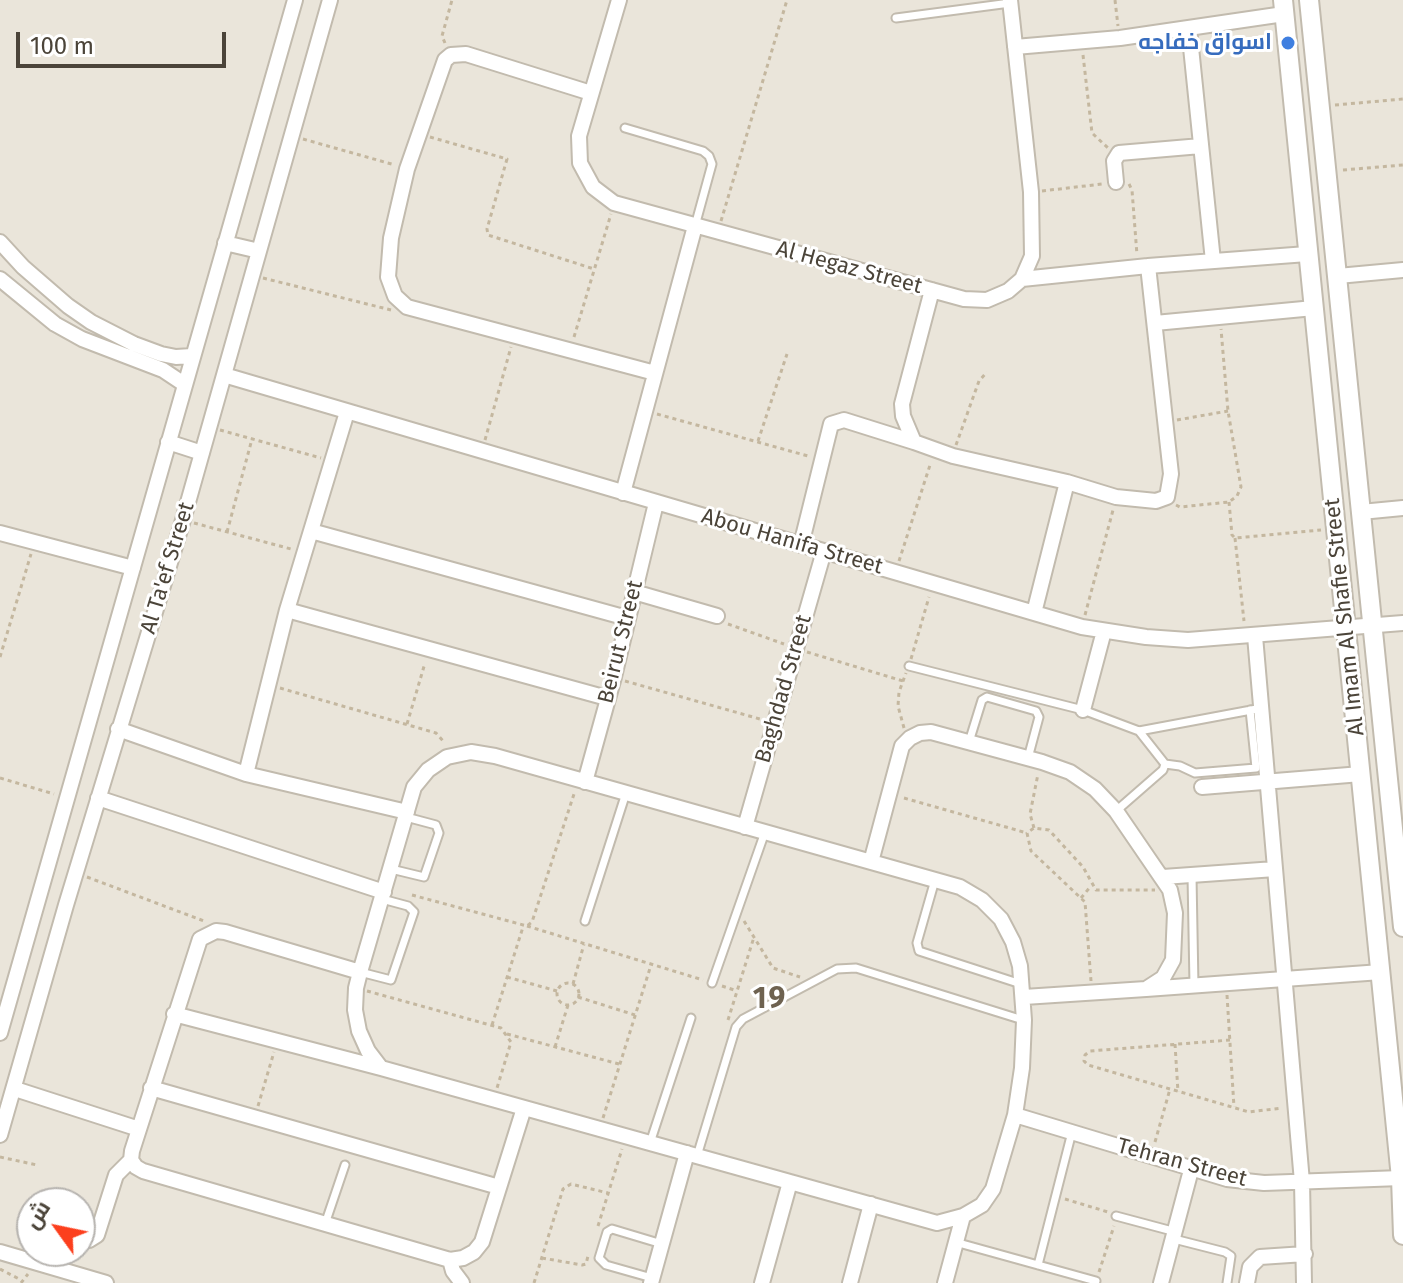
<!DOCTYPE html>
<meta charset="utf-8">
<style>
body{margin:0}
#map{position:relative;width:1403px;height:1283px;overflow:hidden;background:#f6f3ec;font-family:"Fira Sans",Cairo,sans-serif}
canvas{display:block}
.north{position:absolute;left:16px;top:1187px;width:80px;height:80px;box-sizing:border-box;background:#fff;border:2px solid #b7b4b0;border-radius:50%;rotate:303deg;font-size:22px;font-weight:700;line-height:32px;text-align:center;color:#4b4439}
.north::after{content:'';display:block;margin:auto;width:28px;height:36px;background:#fc3f1d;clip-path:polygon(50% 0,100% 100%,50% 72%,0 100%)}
.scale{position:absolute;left:16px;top:32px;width:210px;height:36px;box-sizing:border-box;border:4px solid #4b4439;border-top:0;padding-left:10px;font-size:24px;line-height:28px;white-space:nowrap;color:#4b4439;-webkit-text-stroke:6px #fff;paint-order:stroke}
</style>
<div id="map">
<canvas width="1403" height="1283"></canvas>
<div class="north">ش</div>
<div class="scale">100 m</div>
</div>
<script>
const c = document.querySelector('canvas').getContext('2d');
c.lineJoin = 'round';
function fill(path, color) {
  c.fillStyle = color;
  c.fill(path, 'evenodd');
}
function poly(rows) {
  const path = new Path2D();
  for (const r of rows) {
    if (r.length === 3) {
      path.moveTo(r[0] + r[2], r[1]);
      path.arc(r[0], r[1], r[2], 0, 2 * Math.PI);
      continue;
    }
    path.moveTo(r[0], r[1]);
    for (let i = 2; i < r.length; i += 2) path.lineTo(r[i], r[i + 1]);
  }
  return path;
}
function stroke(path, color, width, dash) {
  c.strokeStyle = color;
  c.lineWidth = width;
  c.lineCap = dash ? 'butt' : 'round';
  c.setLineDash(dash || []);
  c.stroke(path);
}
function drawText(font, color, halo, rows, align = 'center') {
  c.font = font + ' "Fira Sans",Cairo,sans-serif';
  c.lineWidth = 6;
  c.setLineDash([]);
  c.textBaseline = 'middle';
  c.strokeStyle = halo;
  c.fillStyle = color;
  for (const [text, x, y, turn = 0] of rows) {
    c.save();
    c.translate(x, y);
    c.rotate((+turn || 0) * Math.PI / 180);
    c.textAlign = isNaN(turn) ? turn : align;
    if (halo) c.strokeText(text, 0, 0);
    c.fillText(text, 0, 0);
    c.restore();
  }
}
const residential = poly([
 [0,0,1403,0,1403,1283,0,1283],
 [32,1203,80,1203,80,1251,32,1251]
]);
const path = poly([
 [1115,0,1118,26],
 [445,43,442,36,452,0],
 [1083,55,1092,133,1108,148],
 [1335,105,1403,99],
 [430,137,507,159,487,229,488,235,594,269],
 [303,139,395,165],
 [1343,170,1403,165],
 [1129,184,1132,190,1137,255],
 [1042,191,1102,184],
 [721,221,787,0],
 [263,278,391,310],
 [574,337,611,214],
 [657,414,808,456],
 [1177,420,1228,411],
 [220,430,321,458],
 [485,440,511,347],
 [758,441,787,354],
 [956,445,979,381,987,372],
 [1229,502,1232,535,1235,538,1321,530],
 [1176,505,1180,507,1229,502,1237,496,1241,487,1228,411,1221,329],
 [194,523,291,549],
 [227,532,252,439],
 [1235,538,1244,621],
 [899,561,931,462],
 [1085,615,1113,510],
 [728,624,784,644],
 [807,652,903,681],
 [0,657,31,554],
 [911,659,929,597],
 [625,681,760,719],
 [280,688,436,733,445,743],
 [407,724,425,663],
 [904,728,898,706,899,692,906,673],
 [0,778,54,794],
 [904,798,1027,833],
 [1034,828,1030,814,1038,774],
 [87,877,204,921],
 [412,895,527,926,532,922,575,791],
 [1081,898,1091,886],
 [744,921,773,968,800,977],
 [527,926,703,980],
 [507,977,557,991],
 [1091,981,1085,902,1031,851,1027,833,1034,828,1049,830,1083,867,1096,890,1155,890],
 [568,994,11],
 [573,984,584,944],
 [722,986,737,991],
 [367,991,501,1028,511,1042,497,1088],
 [1227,995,1234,1107],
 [578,997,635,1015],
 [728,1020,754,937],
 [492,1025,523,927],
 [507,1034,619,1064],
 [1230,1040,1090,1051,1085,1055,1084,1061,1088,1065,1249,1112,1282,1108],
 [1175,1044,1178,1092],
 [555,1047,568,1005],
 [258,1106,274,1052],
 [603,1118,651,965],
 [1155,1142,1170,1089],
 [0,1157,37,1165],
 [1065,1199,1108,1212],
 [598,1226,622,1149],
 [542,1258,582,1265,586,1264,588,1256],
 [0,1269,21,1280],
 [1099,1272,1114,1226],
 [21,1283,28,1274],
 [534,1283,563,1189,571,1184,608,1193]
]);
const service = poly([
 [896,18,1010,3],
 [625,128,703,151,709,156,712,164,695,226],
 [909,666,1083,710,1139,731,1262,708],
 [969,742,982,700,987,697,1036,711,1039,717,1028,758],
 [1165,764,1180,766,1195,773,1256,768,1250,710],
 [1116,811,1163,770,1165,764,1139,731],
 [391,869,424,877,439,833,436,825,406,817],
 [1192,876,1194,986],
 [935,880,917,943,919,951,1021,984],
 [585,921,626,793],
 [360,972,391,980,414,912,408,906,382,899],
 [712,983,765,832],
 [650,1143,691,1018],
 [697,1156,736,1027,743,1019,837,969,856,968,1023,1020],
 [1116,1216,1176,1232],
 [325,1224,345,1165],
 [1174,1239,1225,1252,1231,1256,1227,1283],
 [955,1242,1096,1281],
 [1038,1265,1072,1132],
 [652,1278,606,1265,599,1258,607,1232,612,1229,662,1244]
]);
const minor = poly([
 [619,0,579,136,580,163,593,187,614,203,964,299,987,300,1008,291,1022,279,1032,256,1031,192,1010,0],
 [1189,28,1213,261],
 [1015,47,1120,38,1284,14],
 [591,93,466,54,451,55,445,60,407,169,391,238,388,277,395,296,407,307,655,373],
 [1116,182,1114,161,1119,153,1201,146],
 [0,242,23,267,68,306,91,322,134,344,161,354,176,357,192,356],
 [225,243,259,251],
 [1338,276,1403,270],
 [0,279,55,324,82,339,163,370,184,384],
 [1022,279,1148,266,1307,254],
 [932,290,902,404,903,416,914,442,953,456,1067,482,1116,497,1156,501,1167,497,1171,474,1148,266],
 [1155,323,1314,308],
 [224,375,1082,627,1146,637,1188,640,1403,623],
 [168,442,202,453],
 [623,493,695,226],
 [1361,512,1403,508],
 [311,531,627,618],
 [0,533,133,568],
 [801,545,831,424,844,420,914,442],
 [634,592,717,616],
 [287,610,607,698],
 [1034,613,1067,482],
 [1255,636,1302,1182,1304,1283],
 [1083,710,1104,631],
 [118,729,246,774,407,812],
 [246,774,287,610,347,412],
 [585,782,614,677,656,503],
 [1202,787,1361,774],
 [98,798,384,892],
 [745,827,824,551],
 [871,862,902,746,910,738,920,733,931,732,1042,762,1070,772,1095,789,1116,811,1170,890,1175,913,1173,960,1163,978,1146,989,1024,997],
 [1163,877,1275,869],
 [360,972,225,932,216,931,200,939,132,1151,131,1160,136,1167,143,1171,450,1260,463,1258,474,1252,482,1242,524,1108],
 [1146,989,1381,972],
 [174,1014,381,1068,937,1223,963,1216,982,1205,993,1189,1015,1115,1022,1068,1024,1020,1020,966,1013,942,1001,919,982,900,960,887,495,756,471,752,447,757,428,770,414,787,360,972,356,988,355,1010,359,1031,368,1051,381,1068],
 [0,1033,295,0],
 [151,1088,499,1187],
 [15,1089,139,1129],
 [1015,1115,1227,1179,1264,1183,1401,1178],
 [0,1135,66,905,183,520,330,0],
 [80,1238,89,1240,97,1235,116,1175,131,1160],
 [0,1252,106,1283],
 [450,1260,453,1271,462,1283],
 [651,1283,687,1153],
 [762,1283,790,1182],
 [850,1283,871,1204],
 [945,1283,963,1216],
 [1161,1283,1191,1170],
 [1247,1283,1250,1267,1260,1257,1305,1254]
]);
const tertiary = poly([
 [1283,0,1401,1178,1403,1235],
 [1309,0,1403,927]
]);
const markers = [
 [1288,43,8,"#3f7fe0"]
];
const shopNames = [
 ["اسواق خفاجه",1272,43]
];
const streetNames = [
 ["Al Hegaz Street",849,268,15],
 ["Abou Hanifa Street",792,542,16],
 ["Al Ta'ef Street",168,568,-73],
 ["Al Imam Al Shafie Street",1345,617,-96],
 ["Beirut Street",621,642,-76],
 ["Baghdad Street",784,689,-74],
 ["Tehran Street",1182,1163,15]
];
const districtNames = [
 ["19",770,1000]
];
fill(residential, '#eae5da');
stroke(service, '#c2bbae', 11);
stroke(minor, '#c2bbae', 18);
stroke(tertiary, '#c2bbae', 22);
stroke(path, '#c4b79f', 3, [4, 4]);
stroke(service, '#fff', 7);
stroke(minor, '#fff', 14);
stroke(tertiary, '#fff', 18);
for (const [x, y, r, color] of markers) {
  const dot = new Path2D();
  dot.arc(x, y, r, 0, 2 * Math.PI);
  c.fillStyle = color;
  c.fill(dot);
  stroke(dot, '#fff', 3);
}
drawText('bold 22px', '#366cbe', '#fff', shopNames, 'right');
drawText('22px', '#4b4439', '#fff', streetNames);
c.letterSpacing = '2px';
drawText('bold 30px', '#6e6250', '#fff', districtNames);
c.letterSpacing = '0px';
</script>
